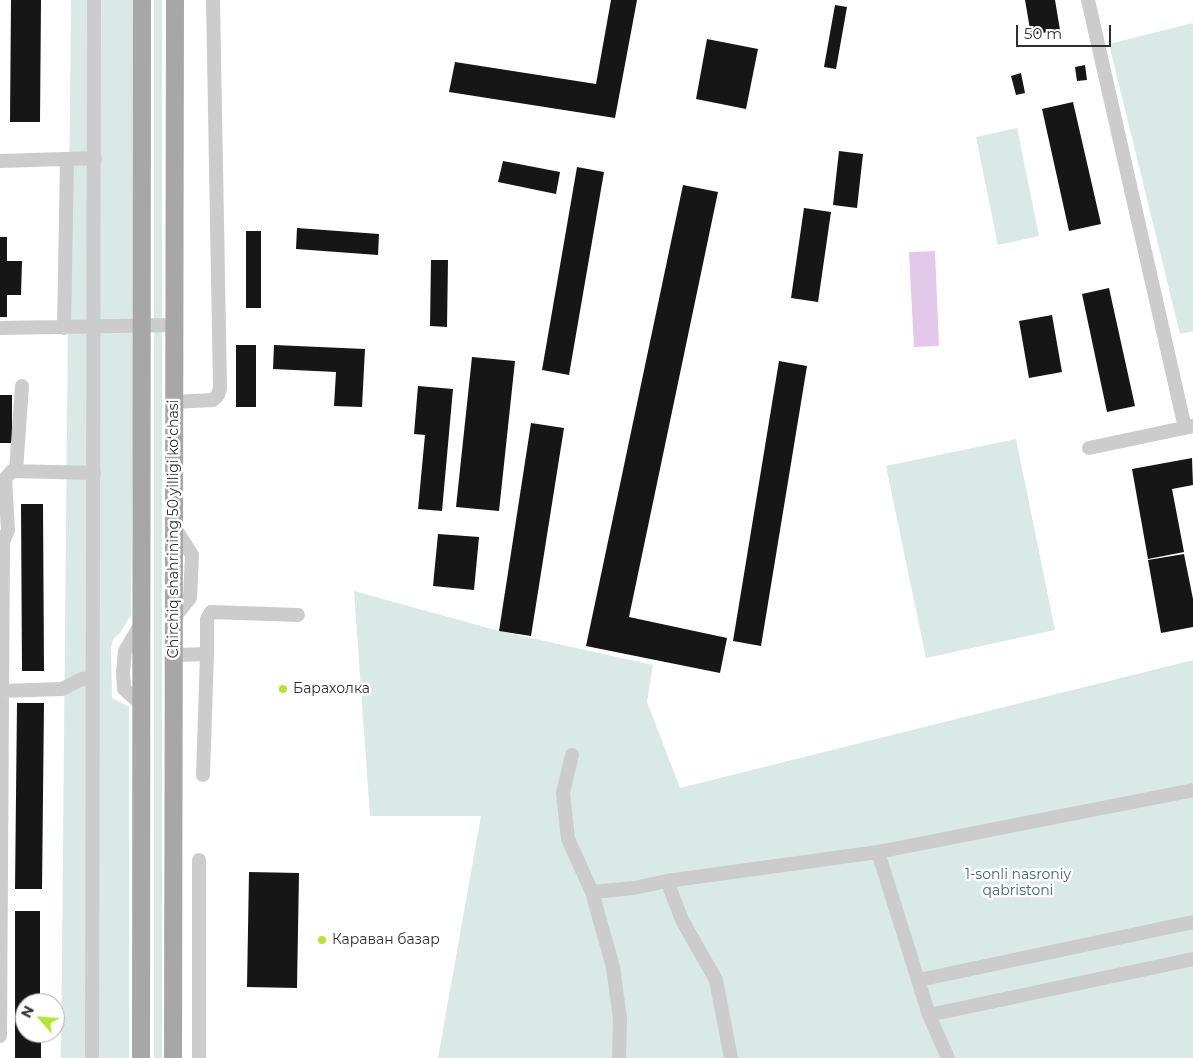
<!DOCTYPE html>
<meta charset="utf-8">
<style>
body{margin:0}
#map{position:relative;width:1193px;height:1058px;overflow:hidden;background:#fff;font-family:Montserrat,sans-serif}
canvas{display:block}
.north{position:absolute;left:15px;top:993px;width:50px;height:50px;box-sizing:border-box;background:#fff;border:1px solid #acacac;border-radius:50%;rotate:297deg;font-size:14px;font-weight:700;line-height:20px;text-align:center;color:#2f2f2f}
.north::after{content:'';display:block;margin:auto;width:18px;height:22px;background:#b3e72f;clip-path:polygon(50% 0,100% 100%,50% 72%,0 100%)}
.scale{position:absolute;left:1016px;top:25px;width:95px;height:22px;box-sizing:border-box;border:2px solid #2f2f2f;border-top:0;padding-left:6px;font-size:15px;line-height:18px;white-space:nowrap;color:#2f2f2f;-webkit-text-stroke:4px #fff;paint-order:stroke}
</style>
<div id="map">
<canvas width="1193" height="1058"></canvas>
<div class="north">N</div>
<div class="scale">50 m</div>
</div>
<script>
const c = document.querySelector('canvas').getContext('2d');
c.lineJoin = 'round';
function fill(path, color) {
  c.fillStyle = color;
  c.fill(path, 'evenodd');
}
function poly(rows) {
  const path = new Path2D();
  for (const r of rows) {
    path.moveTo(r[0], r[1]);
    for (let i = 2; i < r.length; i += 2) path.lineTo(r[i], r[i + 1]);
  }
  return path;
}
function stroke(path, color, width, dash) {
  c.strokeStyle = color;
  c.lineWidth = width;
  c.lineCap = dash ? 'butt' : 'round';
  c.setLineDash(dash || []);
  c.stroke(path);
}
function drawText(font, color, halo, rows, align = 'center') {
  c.font = font + ' Montserrat,sans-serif';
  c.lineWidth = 5;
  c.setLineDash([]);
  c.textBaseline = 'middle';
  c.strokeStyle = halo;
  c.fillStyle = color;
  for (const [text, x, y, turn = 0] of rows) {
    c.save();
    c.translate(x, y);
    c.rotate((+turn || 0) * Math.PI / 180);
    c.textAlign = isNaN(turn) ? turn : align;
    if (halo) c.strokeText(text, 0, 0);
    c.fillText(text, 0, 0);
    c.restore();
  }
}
const green = poly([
 [71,0,138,0,131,615,120,633,113,639,111,648,112,698,129,707,129,1058,61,1058],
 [154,0,162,0,162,1058,154,1058],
 [1193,23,1193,331,1180,334,1109,44],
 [1017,128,1039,236,998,245,976,137],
 [1016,439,1055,630,926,658,886,466],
 [354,591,499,631,653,665,647,702,680,788,1193,660,1193,1058,438,1058,481,816,370,816]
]);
const water = poly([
 [935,251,939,346,914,347,909,252]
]);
const building = poly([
 [11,0,41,0,40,122,10,122],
 [611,0,637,0,615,118,449,92,455,62,596,84],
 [1025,0,1055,0,1060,30,1031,35],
 [835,5,847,7,836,69,824,67],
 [707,39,758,49,746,109,696,99],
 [1085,65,1087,80,1077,81,1075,67],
 [1021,73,1025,93,1016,95,1011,76],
 [1073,102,1101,224,1069,231,1042,109],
 [839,151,863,154,857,208,833,205],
 [503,161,560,172,556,194,498,182],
 [577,167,604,172,569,375,542,370],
 [683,185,718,192,629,617,727,638,720,673,586,646],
 [804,208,831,212,818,302,791,298],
 [297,228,379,234,378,255,296,249],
 [246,231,261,231,261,308,246,308],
 [0,237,7,237,7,261,22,261,21,295,7,295,7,317,0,317],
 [431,260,448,260,447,327,430,326],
 [1109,288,1135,406,1107,412,1082,294],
 [1052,315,1062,372,1029,378,1019,321],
 [236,345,256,345,256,407,236,407],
 [274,345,365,349,362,407,334,406,336,372,273,369],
 [472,357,515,361,499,511,456,507],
 [779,361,807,366,761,646,733,641],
 [418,386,453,389,442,511,418,509,425,435,414,434],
 [0,395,12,395,12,443,0,443],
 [531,423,564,428,531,636,499,631],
 [1192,458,1193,485,1172,489,1184,552,1148,559,1132,469],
 [21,504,43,504,44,671,22,671],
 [438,534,479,537,474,590,433,586],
 [1184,554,1193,599,1193,627,1161,633,1148,560],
 [17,703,44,703,42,889,15,889],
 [249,872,299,873,297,988,247,987],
 [15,911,40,911,40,1003,25,1003,25,1033,41,1033,41,1058,15,1058]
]);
const minor = poly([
 [1088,0,1185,428],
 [0,161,95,158],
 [0,328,174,325],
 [64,328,67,159],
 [174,402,213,400,218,395,220,388,213,0],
 [1089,448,1193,426],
 [16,471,22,386],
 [173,525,192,555,190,598,174,618],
 [0,543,3,542,8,530,5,479,12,471,94,473],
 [207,654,207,619,211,612,298,615],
 [174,655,207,654,203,775],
 [2,691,62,689,82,679,93,678],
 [141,704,124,689,123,672,125,651,141,624],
 [572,755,563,793,568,839,592,892,634,888,667,881,878,852,1193,790],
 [878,852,929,1015,948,1058],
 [667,881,682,920,716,980,731,1058],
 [592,892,613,967,620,1019,619,1058],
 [919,980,1193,922],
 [929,1015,1193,959],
 [0,1036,3,542],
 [92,1058,94,0],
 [199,1058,199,860]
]);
const major = poly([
 [141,1058,142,0],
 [173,1058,175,0]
]);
const markers = [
 [283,689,5,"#b3e72f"],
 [322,940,5,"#b3e72f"]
];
const streetNames = [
 ["Chirchiq shahrining 50 yilligi koʻchasi",174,529,-90]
];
const poiNames = [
 ["Барахолка",293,689],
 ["Караван базар",332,940]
];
const parkNames = [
 ["1-sonli nasroniy",1018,875],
 ["qabristoni",1018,891]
];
fill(green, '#d9e9e6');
fill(water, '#e3c8ec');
fill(building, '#161616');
stroke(minor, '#ccc', 14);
stroke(major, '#a7a7a7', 18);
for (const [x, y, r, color] of markers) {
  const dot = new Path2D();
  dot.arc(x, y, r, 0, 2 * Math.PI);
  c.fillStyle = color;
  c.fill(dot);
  stroke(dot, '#fff', 2);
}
drawText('14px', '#2f2f2f', '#fff', streetNames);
drawText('14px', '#2f2f2f', '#fff', poiNames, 'left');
drawText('14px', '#3b6b66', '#fff', parkNames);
</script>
